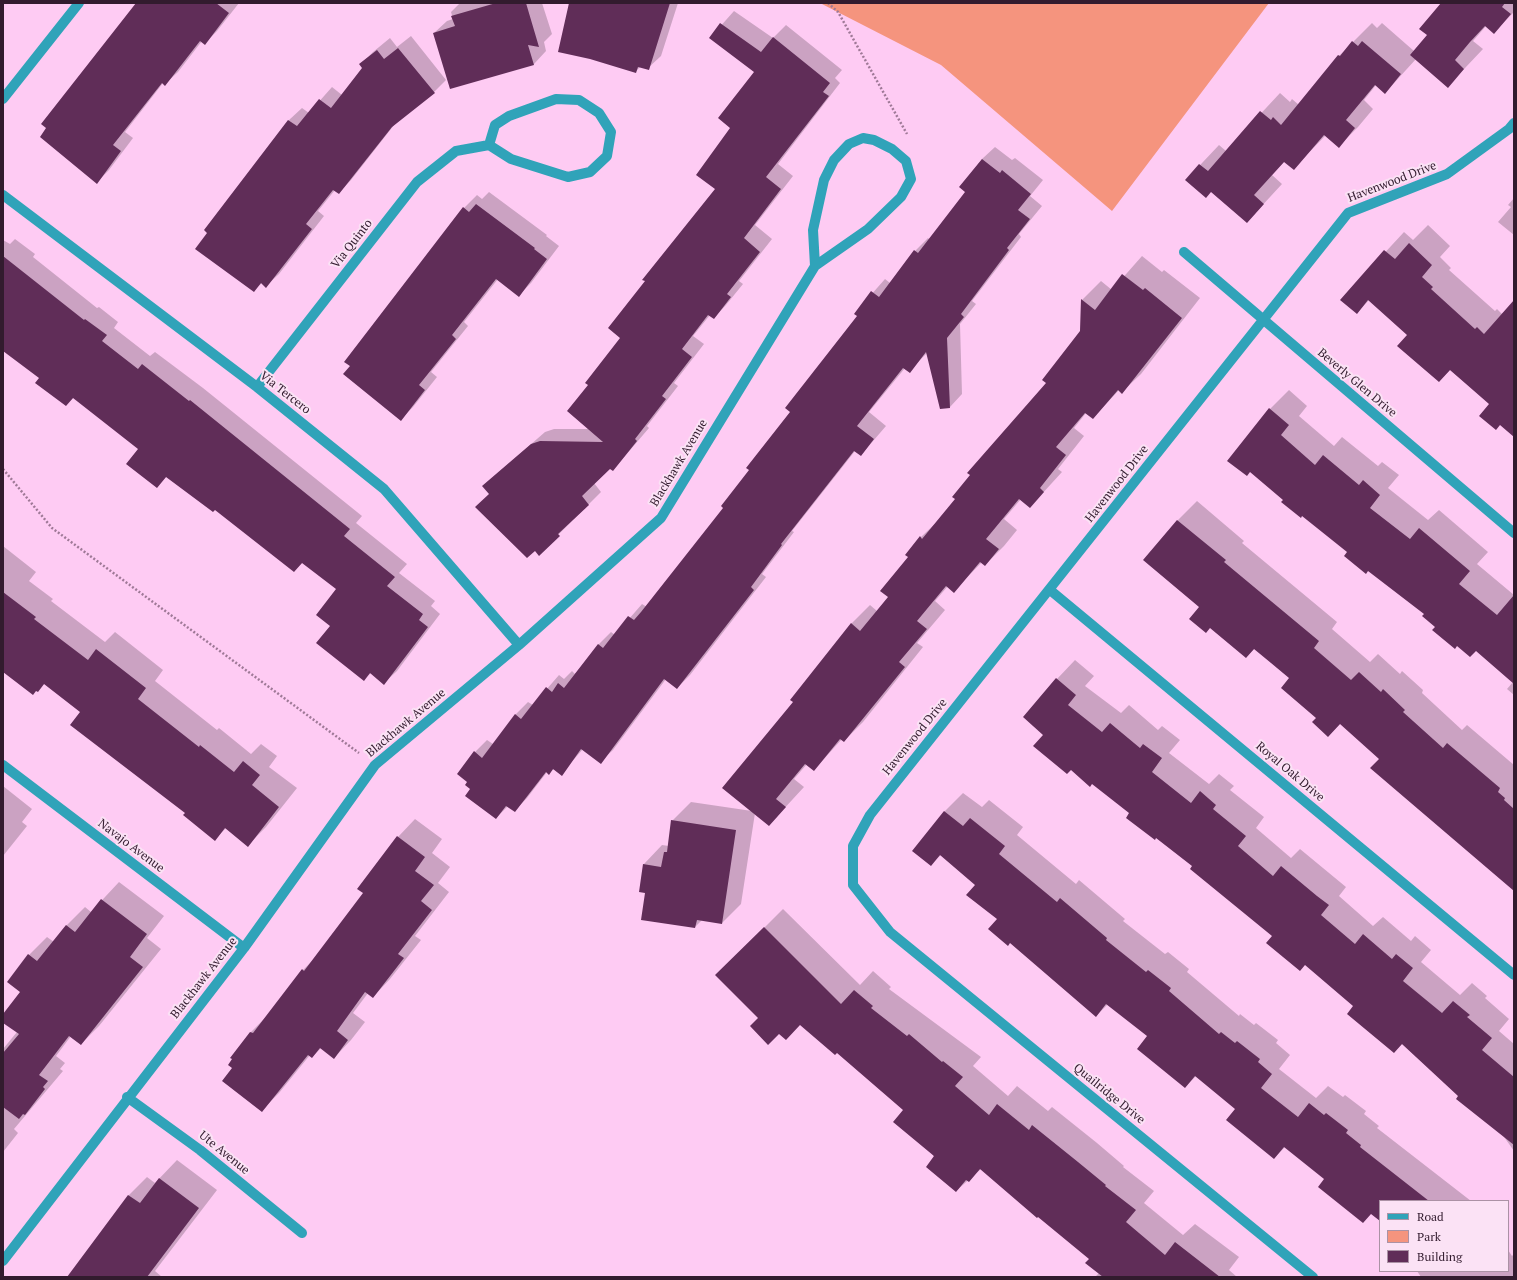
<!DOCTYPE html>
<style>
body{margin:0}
#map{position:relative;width:1517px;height:1280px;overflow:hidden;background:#fecbf3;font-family:"PT Serif",serif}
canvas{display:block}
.frame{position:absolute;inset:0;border:4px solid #321b2e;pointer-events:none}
.legend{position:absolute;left:1379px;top:1200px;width:130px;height:72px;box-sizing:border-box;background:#fbe2f5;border:1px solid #ab92a5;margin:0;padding:5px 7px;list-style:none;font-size:12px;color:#321b2e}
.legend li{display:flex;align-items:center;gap:8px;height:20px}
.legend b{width:20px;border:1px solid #ab92a5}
</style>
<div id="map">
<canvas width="1517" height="1280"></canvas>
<div class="frame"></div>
<ul class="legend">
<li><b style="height:5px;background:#30a3b9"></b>Road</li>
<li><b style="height:11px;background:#f5947e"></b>Park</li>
<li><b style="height:11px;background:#602d58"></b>Building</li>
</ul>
</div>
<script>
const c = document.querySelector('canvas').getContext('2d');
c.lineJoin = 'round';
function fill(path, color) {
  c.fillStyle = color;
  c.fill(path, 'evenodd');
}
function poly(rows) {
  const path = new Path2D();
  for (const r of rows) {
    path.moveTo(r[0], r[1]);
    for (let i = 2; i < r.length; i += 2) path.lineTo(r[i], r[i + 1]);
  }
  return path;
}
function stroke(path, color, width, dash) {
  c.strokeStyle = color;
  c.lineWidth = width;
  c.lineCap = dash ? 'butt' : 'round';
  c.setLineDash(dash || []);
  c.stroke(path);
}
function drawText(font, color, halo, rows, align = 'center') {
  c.font = font + ' "PT Serif",serif';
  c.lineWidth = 4;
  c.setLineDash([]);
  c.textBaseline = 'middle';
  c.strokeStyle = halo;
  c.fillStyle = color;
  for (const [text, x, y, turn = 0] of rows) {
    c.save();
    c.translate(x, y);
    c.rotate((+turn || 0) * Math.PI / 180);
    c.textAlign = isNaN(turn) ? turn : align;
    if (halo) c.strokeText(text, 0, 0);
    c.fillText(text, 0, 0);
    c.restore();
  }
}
const green = poly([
 [820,3,1269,3,1112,211,941,65]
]);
const shadow = poly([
 [138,3,239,3,217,31,205,43,202,41,178,72,165,84,163,83,125,132,133,138,109,170,96,183],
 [460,3,542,3,552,34,544,42,546,51,534,64,450,88,434,33,447,21,453,19,451,12],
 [570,3,678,3,661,56,648,68,641,66,635,72],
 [1443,3,1514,3,1514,12,1494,32,1486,26,1473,41,1483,49,1448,86,1416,59,1385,93,1376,85,1364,100,1373,109,1358,127,1339,146,1326,135,1294,168,1285,161,1272,175,1282,184,1247,222,1212,191,1186,180,1219,145,1226,151,1280,93,1290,102,1292,99,1299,105,1339,56,1372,23,1377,28,1382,23,1414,51,1428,35],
 [734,11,773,38,786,25,842,70,835,78,840,83,778,164,793,176,755,225,772,239,739,281,743,284,726,305,714,318,710,315,693,336,704,344,674,383,678,386,647,426,649,428,613,470,610,468,594,483,601,492,539,554,483,486,545,432,554,429,590,429,590,385,622,338,716,189,732,128,755,72,710,38],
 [411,36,446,80,434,92,398,120,351,180,339,193,335,190,318,211,324,216,279,274,266,286,262,283,254,290,205,230,289,120,302,108,309,113,332,87,342,95,364,68,361,64,373,52,390,38,397,47],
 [995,147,1012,160,1015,158,1043,180,1030,196,1042,206,1019,234,1021,237,972,301,976,304,960,324,962,394,950,407,927,353,909,371,905,368,869,412,886,426,861,455,855,451,792,531,794,532,762,574,766,577,690,675,677,688,666,679,613,750,600,762,583,749,561,774,554,769,549,773,547,772,527,798,515,810,508,806,496,818,472,789,469,782,475,752,487,740,493,744,515,715,528,702,533,705,559,675,564,679,572,671,575,674,599,644,611,632,615,635,642,604,647,607,725,508,858,316,855,313,885,279,890,283,915,251,928,238,930,240,966,192,961,187,982,159],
 [489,192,547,235,546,236,559,246,531,283,519,295,498,279,464,322,468,326,431,372,437,377,413,407,401,419,346,362,464,208,477,195,482,199],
 [1514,198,1514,235,1498,222,1511,207,1508,205],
 [1428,225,1450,246,1440,257,1451,268,1449,270,1495,311,1497,309,1502,314,1514,302,1514,436,1491,404,1450,370,1439,381,1408,335,1369,300,1357,313,1342,299,1404,232,1413,240],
 [15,239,35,254,33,257,97,308,99,307,118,322,114,328,150,356,155,352,203,388,362,516,356,523,407,564,399,573,435,601,431,606,440,614,397,671,384,683,371,673,364,679,331,626,338,589,303,562,294,571,215,509,167,476,157,487,139,448,74,397,66,405,40,378,3,349,3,240,10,244],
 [1142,256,1162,272,1164,270,1200,298,1141,374,1122,392,1119,390,1093,418,1086,413,1074,428,1084,436,1058,469,1062,472,1030,507,1021,499,1004,519,1017,530,1004,546,985,565,982,562,954,591,948,586,935,601,945,610,917,643,923,647,863,722,844,741,842,739,814,770,807,764,794,779,804,787,769,825,755,813,741,904,722,923,702,920,695,927,646,892,644,864,662,845,669,846,672,821,691,802,752,811,794,701,851,624,870,605,877,611,889,597,921,537,940,519,1047,383,1081,331,1082,300,1101,281,1112,290],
 [1289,390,1307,406,1299,416,1334,446,1342,437,1378,466,1382,462,1399,475,1388,488,1428,520,1439,510,1488,552,1477,564,1514,595,1514,695,1507,689,1513,682,1476,650,1437,627,1425,613,1285,499,1270,409],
 [1197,501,1244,541,1242,543,1337,622,1332,629,1370,662,1378,654,1400,674,1402,671,1423,690,1422,693,1462,730,1467,725,1514,765,1514,877,1341,723,1328,736,1291,678,1255,648,1246,657,1200,607,1145,560,1178,520],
 [3,546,36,572,29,581,53,599,51,601,105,642,115,632,163,670,155,681,217,730,219,728,251,754,261,744,277,756,269,767,297,788,266,827,248,845,226,828,215,839,82,712,45,683,38,691,3,671],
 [1075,660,1094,676,1085,686,1121,713,1129,705,1158,730,1162,726,1180,740,1169,753,1209,784,1219,774,1234,786,1230,790,1264,817,1256,828,1291,858,1300,849,1346,887,1339,896,1373,926,1383,917,1411,941,1415,936,1431,950,1421,962,1460,995,1472,983,1487,996,1485,998,1509,1019,1499,1031,1514,1044,1514,1151,1502,1134,1402,1044,1394,1052,1355,1006,1193,865,1130,813,1045,734,1057,679],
 [3,786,32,809,22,822,27,826,3,856],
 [963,793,982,807,989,800,1023,827,1017,835,1076,884,1079,880,1125,919,1123,921,1165,954,1168,952,1189,969,1187,972,1239,1016,1240,1014,1254,1025,1256,1023,1278,1040,1276,1043,1290,1055,1279,1069,1316,1098,1328,1086,1343,1097,1345,1095,1366,1111,1364,1114,1379,1126,1377,1128,1471,1201,1380,1201,1380,1220,1285,1147,1274,1158,1237,1109,1196,1076,1185,1087,1148,1036,1108,1004,1096,1016,998,919,976,885,941,855,931,864,914,850,945,811],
 [415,819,442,839,432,853,450,867,438,883,449,892,415,936,421,940,390,979,373,997,368,993,353,1013,365,1022,351,1040,334,1058,321,1048,312,1057,310,1055,279,1093,261,1111,233,1068,234,1059,232,1057,251,1032,267,1016,303,970,316,957,365,893,398,837],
 [119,882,164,916,147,938,161,949,99,1026,81,1044,71,1036,56,1056,65,1063,60,1069,63,1071,14,1129,18,1133,3,1152,3,1049,17,1032,3,1022,3,1016,22,992,29,955,47,937,54,942,67,925,85,907,91,912],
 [783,909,860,985,873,971,891,987,889,989,981,1057,973,1066,1008,1096,1017,1086,1048,1111,1052,1107,1097,1143,1124,1166,1123,1167,1154,1191,1144,1203,1183,1235,1195,1224,1239,1257,1229,1270,1237,1277,1097,1277,1096,1276,1099,1273,1090,1259,981,1169,956,1191,904,1110,837,1052,800,1024,759,1018,717,975],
 [177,1160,217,1190,155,1271,162,1277,68,1277,129,1195,147,1177,155,1183],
 [1508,1250,1512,1256,1514,1254,1514,1277,1421,1277,1417,1271,1508,1271]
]);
const building = poly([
 [136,3,216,3,229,13,205,45,200,41,165,86,162,83,113,145,121,151,97,184,40,137,46,128,41,124],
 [496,3,526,3,539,47,528,45,534,65,450,89,433,33,455,26,451,16],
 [569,3,670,3,649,70,638,67,636,73,590,59,558,52],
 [1441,3,1505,3,1502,7,1511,14,1494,34,1485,26,1470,42,1455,60,1464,69,1448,88,1410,55,1427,35,1419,29],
 [720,23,761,52,773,37,830,83,823,92,829,96,766,177,781,189,744,238,760,252,727,294,731,297,714,319,708,315,682,349,692,357,662,396,666,399,635,439,637,441,613,471,610,469,582,496,589,505,558,534,560,536,539,556,535,551,527,558,475,507,489,494,482,486,531,444,540,441,603,442,567,411,588,385,585,383,620,338,608,328,645,281,642,280,715,189,696,175,730,128,718,118,754,72,709,38],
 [1352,41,1358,46,1362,41,1401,74,1385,94,1375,85,1346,120,1355,128,1339,148,1324,135,1294,170,1284,162,1254,195,1264,204,1247,223,1211,192,1206,198,1185,180,1199,164,1208,171,1260,111,1271,120,1273,117,1281,125,1338,55,1340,56],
 [398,48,435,93,392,127,339,194,333,190,306,224,312,229,266,288,261,283,254,292,195,249,207,233,204,230,288,120,297,126,319,99,331,108,362,68,359,64,377,50,384,59],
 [982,159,1000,173,1002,170,1031,194,1018,210,1030,219,1007,248,1009,250,961,314,964,317,947,338,950,408,940,409,926,352,910,373,903,368,857,426,874,439,861,456,854,451,781,544,782,545,751,587,754,590,677,689,664,679,601,764,581,749,562,776,553,769,549,775,546,772,515,812,506,806,496,819,465,796,470,789,465,785,467,782,457,774,474,751,482,758,515,714,521,719,546,687,552,692,558,683,564,688,598,644,603,648,628,616,634,620,641,612,723,508,721,506,749,470,746,468,790,412,785,408,857,316,854,314,871,291,879,297,914,250,918,253,965,192,959,187],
 [476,204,535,248,534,249,547,259,519,297,496,279,452,335,456,339,419,385,425,390,401,421,343,374,350,366,344,362,463,207,469,212],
 [1409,243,1432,265,1422,277,1433,287,1431,289,1475,329,1477,327,1484,334,1514,300,1514,437,1500,425,1496,430,1479,416,1489,404,1450,370,1439,382,1397,346,1407,335,1368,300,1357,314,1340,300,1384,250,1395,259],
 [3,256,84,320,85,319,107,335,102,341,138,369,142,364,189,401,190,400,350,529,344,536,395,577,387,586,423,614,419,620,428,627,384,685,370,673,364,681,316,643,330,626,316,615,336,589,302,563,294,572,215,510,213,512,166,477,157,488,126,464,138,449,73,398,66,406,35,383,39,378,3,351],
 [1122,274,1143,290,1145,288,1182,318,1122,394,1118,390,1093,419,1085,413,1056,447,1066,455,1040,488,1044,492,1030,508,1019,499,986,539,999,549,985,566,980,562,954,593,946,586,917,621,927,629,899,662,905,667,844,742,840,739,814,771,805,764,776,799,786,807,769,826,722,788,793,702,790,700,851,623,860,631,888,597,880,591,908,557,905,555,920,536,922,539,955,499,952,497,970,475,967,473,1046,383,1042,380,1080,331,1081,299,1095,310],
 [1269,408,1289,425,1281,435,1315,465,1323,455,1359,485,1363,480,1380,495,1370,508,1410,539,1419,528,1470,571,1459,584,1497,615,1514,595,1514,684,1476,651,1470,657,1457,646,1455,649,1432,630,1435,627,1422,616,1424,614,1368,571,1366,574,1344,556,1347,552,1302,516,1301,518,1281,502,1283,500,1250,472,1247,476,1227,461],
 [1177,520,1226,560,1224,562,1319,641,1314,648,1351,680,1359,672,1381,692,1383,689,1405,710,1403,712,1443,748,1447,743,1500,788,1498,792,1505,798,1504,800,1514,809,1514,891,1370,768,1379,759,1340,724,1328,737,1312,722,1316,718,1281,688,1289,678,1271,663,1254,649,1246,658,1210,628,1206,633,1189,619,1199,607,1143,560],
 [3,592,36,617,34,619,88,660,96,649,146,688,138,699,199,747,200,745,234,772,243,761,260,775,252,785,279,807,248,847,225,828,215,841,183,815,185,813,70,725,80,712,44,684,38,692,36,691,33,695,3,672],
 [1056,678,1076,695,1068,705,1102,732,1110,723,1140,748,1143,744,1162,758,1152,772,1191,803,1200,791,1216,805,1213,809,1246,836,1238,846,1273,876,1281,866,1317,896,1329,905,1321,915,1355,944,1363,934,1392,959,1396,954,1413,968,1403,981,1442,1013,1453,1001,1470,1015,1467,1017,1492,1038,1482,1050,1514,1077,1514,1145,1456,1099,1458,1096,1402,1044,1394,1053,1347,1014,1353,1006,1305,965,1300,971,1266,943,1272,936,1190,869,1192,866,1156,838,1155,840,1126,818,1129,813,1092,784,1090,787,1071,770,1067,774,1033,746,1043,735,1023,717],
 [944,811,963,826,970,818,1005,846,999,854,1057,902,1060,898,1107,938,1106,940,1146,972,1148,970,1171,988,1169,991,1219,1034,1221,1032,1235,1043,1237,1041,1260,1059,1258,1062,1272,1074,1261,1088,1298,1117,1309,1103,1324,1115,1326,1113,1348,1130,1346,1133,1361,1145,1360,1147,1429,1201,1380,1201,1380,1221,1371,1214,1363,1223,1318,1187,1324,1179,1284,1147,1274,1159,1226,1120,1235,1109,1195,1076,1185,1088,1137,1049,1147,1036,1106,1004,1096,1017,1010,943,1008,946,988,929,997,919,966,895,975,885,940,855,931,866,912,851],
 [671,820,736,830,722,924,697,920,695,928,641,920,645,893,639,892,643,864,661,867,664,852,667,852],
 [397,836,425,857,415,871,434,885,421,901,432,910,398,954,404,958,373,998,365,992,337,1031,348,1040,334,1059,320,1048,312,1058,308,1055,262,1112,222,1081,232,1068,228,1065,232,1059,230,1058,250,1032,253,1033,302,969,304,971,363,893,357,889],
 [101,899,147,934,130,957,143,967,81,1045,69,1036,39,1075,48,1081,43,1087,45,1089,25,1115,23,1114,19,1119,3,1107,3,1053,19,1034,3,1023,3,1014,20,992,7,982,28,954,37,961,66,925,75,932],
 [764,927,841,1004,854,990,873,1006,871,1008,907,1036,909,1034,942,1062,943,1061,963,1077,955,1086,989,1115,997,1104,1029,1130,1032,1125,1078,1162,1106,1185,1105,1186,1136,1210,1126,1222,1165,1255,1175,1242,1220,1277,1103,1277,1085,1263,1089,1259,1038,1217,1037,1218,980,1169,969,1182,966,1180,956,1192,926,1167,934,1156,893,1122,903,1110,837,1053,835,1055,800,1025,786,1040,779,1034,768,1045,750,1026,758,1018,715,975],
 [159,1178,199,1208,147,1277,67,1277,128,1195,140,1203]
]);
const path = poly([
 [828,3,838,12,907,134],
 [3,469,52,528,359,753]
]);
const minor = poly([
 [3,99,79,3],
 [3,195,257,387,384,489,519,645],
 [1184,252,1514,533],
 [257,387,417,182,456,151,489,145,511,159,568,177,590,172,607,156,611,132,599,113,579,100,556,99,509,116,495,125,489,145],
 [1050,590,1514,975],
 [3,765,244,948],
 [127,1097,200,1150,302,1233],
 [3,1261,244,948,375,765,519,645,661,518,815,266,868,229,901,197,911,179,906,161,892,149,874,140,863,138,849,144,834,160,824,180,813,230,815,266],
 [1313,1277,890,932,853,885,853,846,870,815,1348,213,1447,174,1509,129,1514,123]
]);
const streetNames = [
 ["Havenwood Drive",1392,182,-21],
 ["Via Quinto",352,244,-52],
 ["Beverly Glen Drive",1357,383,40],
 ["Via Tercero",285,393,38],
 ["Blackhawk Avenue",679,463,-59],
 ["Havenwood Drive",1117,484,-52],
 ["Blackhawk Avenue",406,723,-40],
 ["Havenwood Drive",915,737,-51],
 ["Royal Oak Drive",1290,772,40],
 ["Navajo Avenue",131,846,37],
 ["Blackhawk Avenue",204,978,-52],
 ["Quailridge Drive",1109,1094,39],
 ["Ute Avenue",224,1153,39]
];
fill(green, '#f5947e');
fill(shadow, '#0003');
fill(building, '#602d58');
stroke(path, '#9f7997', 2.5, [2, 2]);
stroke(minor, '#30a3b9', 10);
drawText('12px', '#321b2e', '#fbe2f5', streetNames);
</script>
